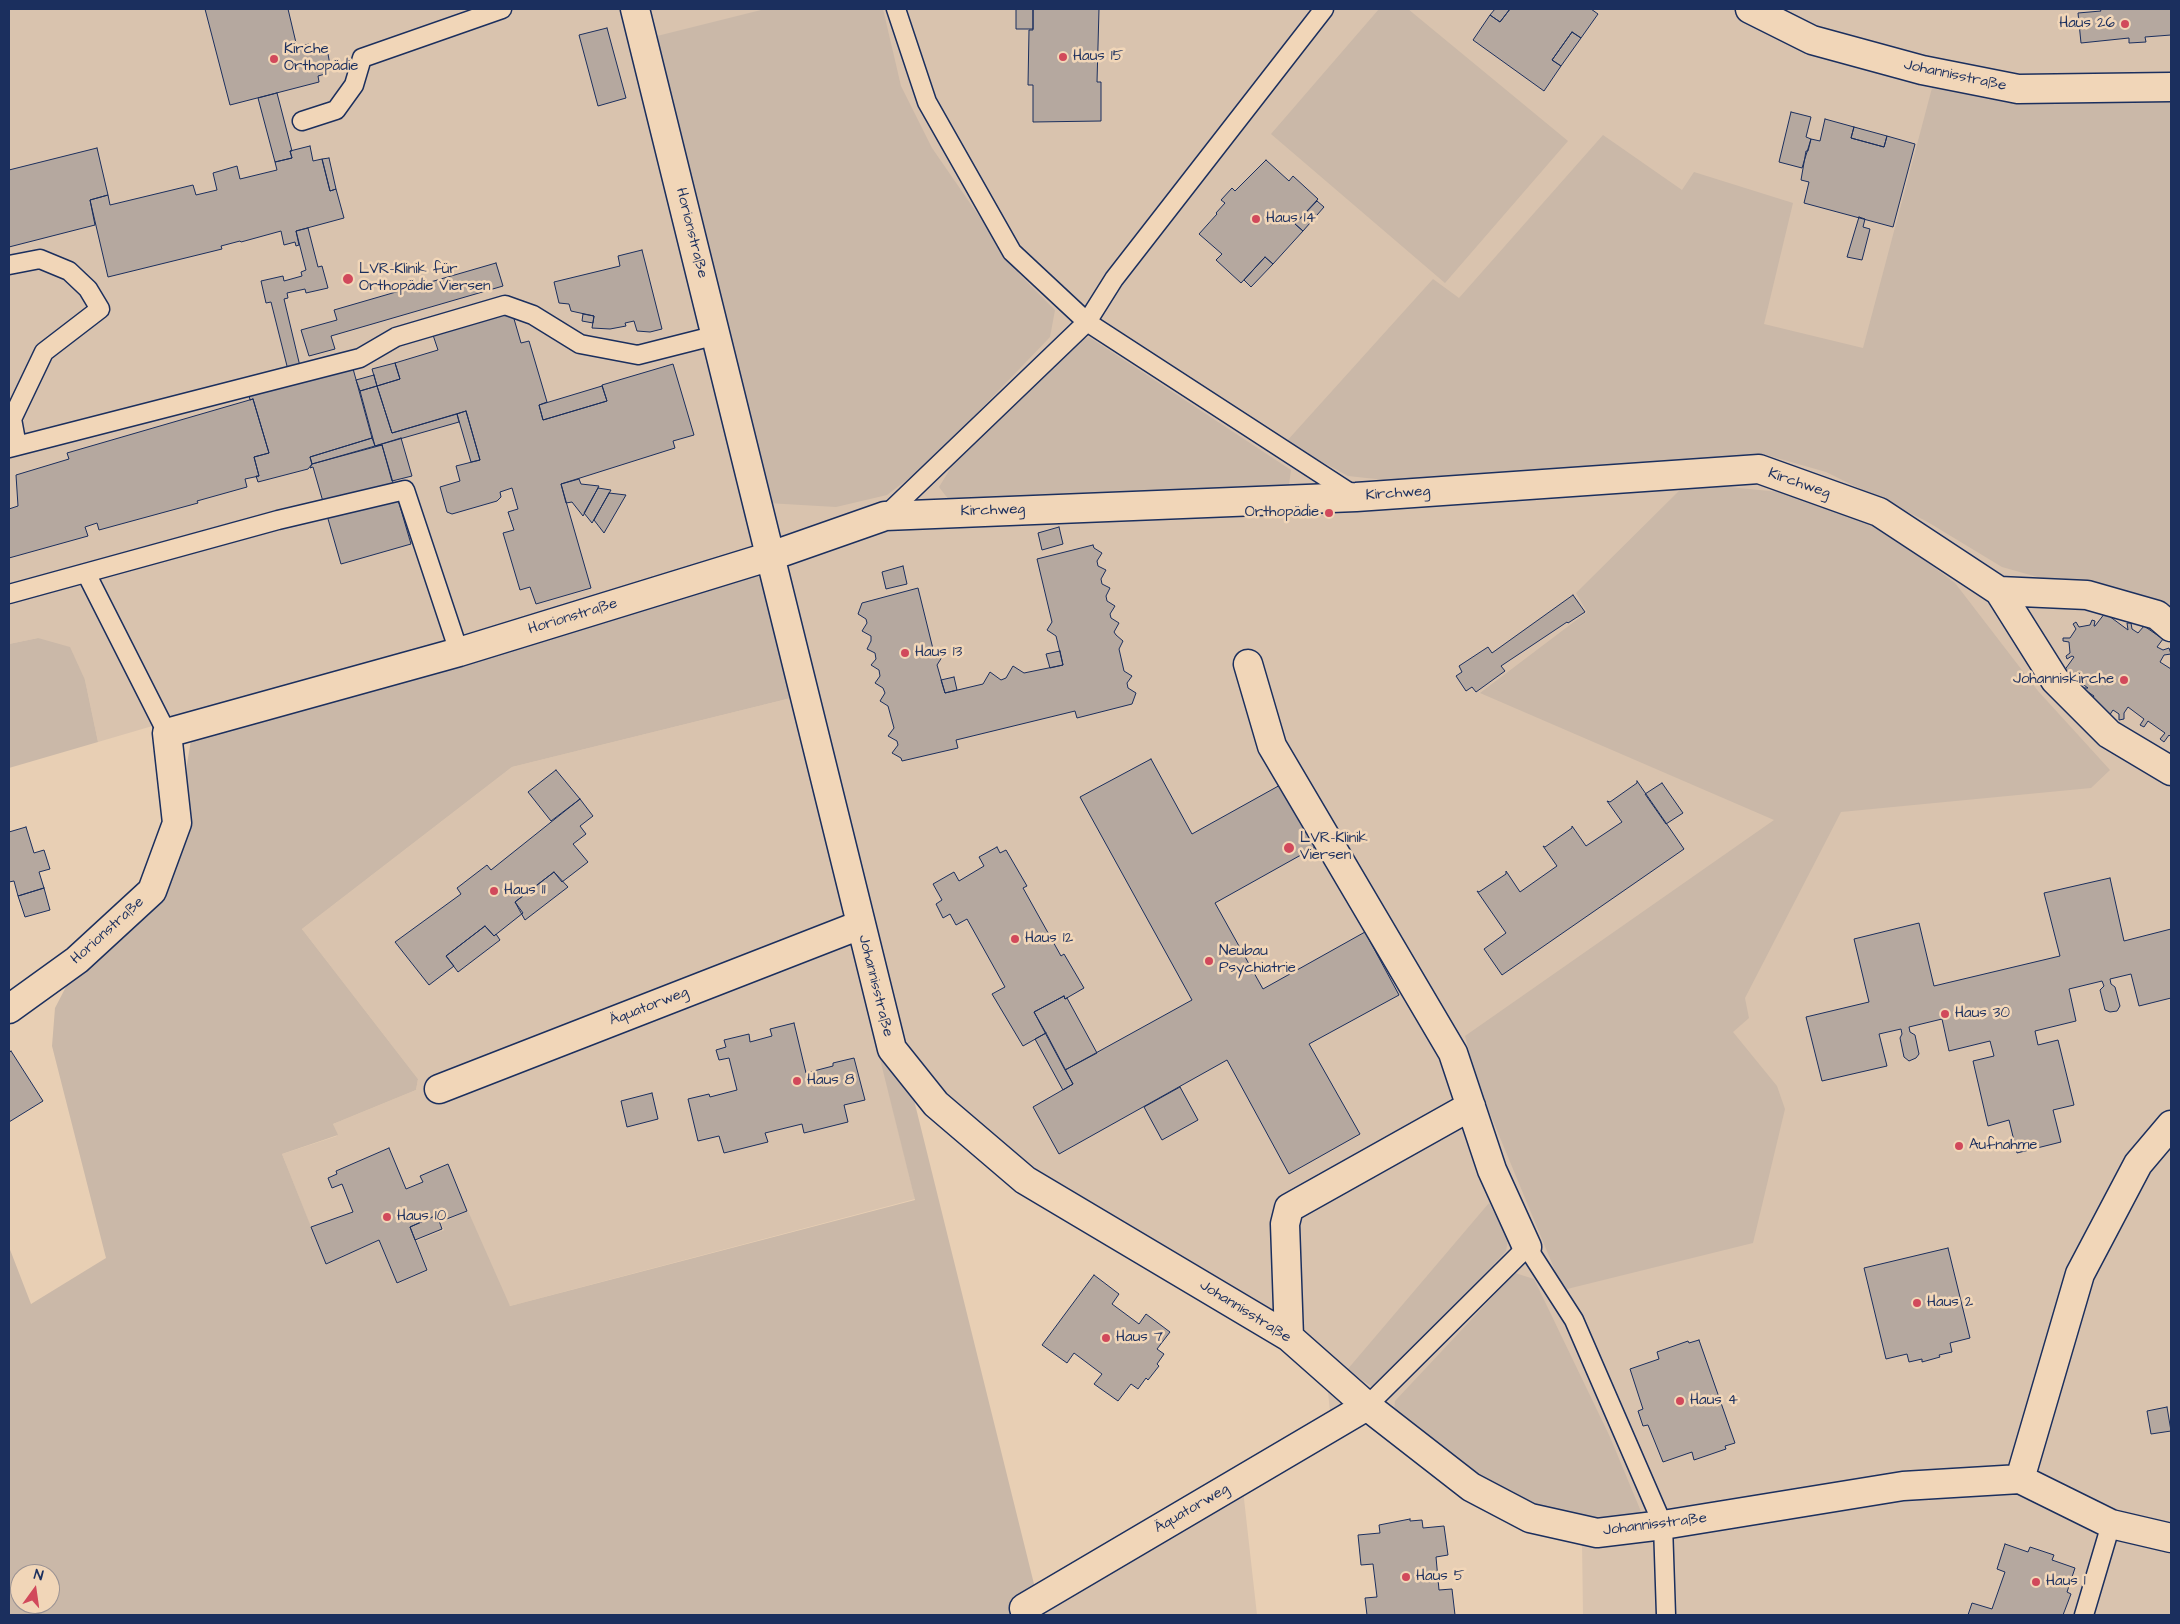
<!DOCTYPE html>
<meta charset="utf-8">
<style>
body{margin:0}
#map{position:relative;width:2180px;height:1624px;overflow:hidden;background:#e8cfb4;font-family:"Architects Daughter",sans-serif}
canvas{display:block}
.frame{position:absolute;inset:0;border:10px solid #1b2f5e;pointer-events:none}
.north{position:absolute;left:10px;top:1564px;width:50px;height:50px;box-sizing:border-box;background:#f1d6b8;border:1px solid #9b9394;border-radius:50%;rotate:14deg;font-size:14px;font-weight:700;line-height:20px;text-align:center;color:#1b2f5e}
.north::after{content:'';display:block;margin:auto;width:18px;height:22px;background:#d1495b;clip-path:polygon(50% 0,100% 100%,50% 72%,0 100%)}
</style>
<div id="map">
<canvas width="2180" height="1624"></canvas>
<div class="frame"></div>
<div class="north">N</div>
</div>
<script>
const c = document.querySelector('canvas').getContext('2d');
c.lineJoin = 'round';
function fill(path, color) {
  c.fillStyle = color;
  c.fill(path, 'evenodd');
}
function poly(rows) {
  const path = new Path2D();
  for (const r of rows) {
    path.moveTo(r[0], r[1]);
    for (let i = 2; i < r.length; i += 2) path.lineTo(r[i], r[i + 1]);
  }
  return path;
}
function stroke(path, color, width, dash) {
  c.strokeStyle = color;
  c.lineWidth = width;
  c.lineCap = dash ? 'butt' : 'round';
  c.setLineDash(dash || []);
  c.stroke(path);
}
function drawText(font, color, halo, rows, align = 'center') {
  c.font = font + ' "Architects Daughter",sans-serif';
  c.lineWidth = 5;
  c.setLineDash([]);
  c.textBaseline = 'middle';
  c.strokeStyle = halo;
  c.fillStyle = color;
  for (const [text, x, y, turn = 0] of rows) {
    c.save();
    c.translate(x, y);
    c.rotate((+turn || 0) * Math.PI / 180);
    c.textAlign = isNaN(turn) ? turn : align;
    if (halo) c.strokeText(text, 0, 0);
    c.fillText(text, 0, 0);
    c.restore();
  }
}
const built = poly([
 [9,9,621,9,755,549,98,742,85,680,38,638,9,644],
 [646,9,2171,9,2171,1615,1583,1615,1582,1541,1473,1498,1367,1424,1351,1425,1330,1412,1327,1381,1203,1297,1048,1208,914,1100,880,1056,915,1199,510,1306,441,1222,444,1230,416,1241,428,1270,396,1284,379,1240,326,1265,282,1154,337,1136,333,1124,416,1090,418,1079,302,929,512,767,791,698,761,574],
 [1243,1490,1257,1615,1042,1615,1041,1610]
]);
const green = poly([
 [765,9,883,9,901,86,932,148,1019,274,1055,310,1050,337,929,463,887,495,836,507,767,503,653,37],
 [1379,9,1408,9,1568,141,1445,283,1271,134],
 [1932,88,2009,103,2171,100,2171,607,2104,584,2041,578,2002,567,1926,521,1826,472,1763,454,1394,481,1348,476,1286,442,1433,279,1459,298,1603,135,1682,190,1694,172,1793,203,1764,324,1863,348],
 [1089,337,1291,470,1289,485,949,500,939,487,952,466,1044,371,1077,341],
 [1687,483,1780,492,1877,525,1955,583,2038,691,2110,770,2091,788,1841,812,1745,998,1749,1018,1733,1032,1777,1086,1785,1109,1753,1243,1563,1290,1477,1082,1465,1036,1774,820,1480,693,1587,612,1576,593],
 [761,574,791,698,512,767,302,929,418,1079,416,1090,333,1124,338,1135,282,1154,326,1264,379,1240,397,1284,428,1270,416,1241,444,1230,441,1223,468,1211,510,1306,915,1200,879,1055,914,1100,1035,1588,1017,1615,9,1615,9,1247,31,1304,106,1258,52,1046,55,1008,70,979,156,900,187,818,187,764,191,740],
 [20,1574,50,1574,50,1604,20,1604],
 [38,638,70,647,85,680,98,742,9,768,9,644],
 [1489,1203,1508,1240,1506,1251,1388,1379,1374,1388,1347,1370],
 [1515,1273,1534,1279,1610,1437,1642,1514,1634,1524,1557,1516,1473,1475,1394,1412,1395,1401]
]);
const building = poly([
 [205,9,288,9,297,47,309,44,311,50,319,48,328,54,330,65,325,74,318,76,319,82,230,105,205,9],
 [1016,9,1033,9,1033,29,1016,29,1016,9],
 [1033,9,1099,9,1097,82,1101,82,1101,121,1033,122,1033,85,1028,85,1029,30,1033,30,1033,9],
 [1495,9,1510,9,1500,22,1490,15,1495,9],
 [1510,9,1591,9,1598,14,1581,38,1572,32,1552,60,1561,66,1544,91,1473,40,1490,15,1500,22,1510,9],
 [2100,9,2171,9,2171,35,2145,37,2146,42,2129,43,2129,38,2081,43,2078,13,2101,11,2100,9],
 [607,28,626,98,598,106,579,35,607,28],
 [1572,32,1581,38,1561,66,1552,60,1572,32],
 [277,93,292,151,290,151,292,158,275,162,258,98,277,93],
 [1791,112,1811,117,1806,137,1811,139,1802,168,1779,162,1791,112],
 [1825,119,1854,127,1851,138,1884,147,1887,136,1915,144,1893,227,1804,203,1809,182,1801,180,1806,151,1808,151,1811,139,1820,141,1825,119],
 [1854,127,1887,136,1884,147,1851,138,1854,127],
 [310,146,313,161,322,159,330,191,336,189,344,218,296,231,299,245,296,246,295,242,284,245,281,231,241,242,240,241,221,246,222,249,108,277,90,200,108,195,110,205,193,185,196,195,217,190,213,173,237,166,240,179,277,170,275,162,292,158,290,151,310,146],
 [97,148,108,195,90,200,95,225,9,247,9,170,97,148],
 [329,158,336,189,330,191,322,159,329,158],
 [1266,160,1289,181,1293,176,1318,199,1295,224,1303,231,1273,264,1265,257,1241,283,1216,260,1222,254,1199,234,1217,214,1216,213,1225,203,1221,200,1232,188,1235,191,1266,160],
 [1317,201,1324,207,1303,231,1295,224,1317,201],
 [1859,217,1865,219,1863,227,1870,229,1862,260,1847,257,1859,217],
 [308,228,318,267,322,266,328,288,306,293,305,289,287,293,288,298,284,299,303,379,291,382,271,302,266,303,261,281,283,276,284,281,302,276,301,272,306,270,296,231,308,228],
 [642,250,662,329,650,332,637,331,634,321,625,323,626,326,610,329,592,328,594,316,571,311,569,304,559,303,554,282,620,266,618,256,642,250],
 [1265,257,1273,264,1251,287,1244,280,1265,257],
 [496,263,503,286,331,336,335,349,309,356,301,330,337,320,334,310,496,263],
 [512,312,521,343,529,341,547,402,539,405,543,420,607,401,602,385,673,364,694,435,673,441,675,448,561,484,591,588,536,604,530,587,520,590,503,533,514,530,508,512,518,509,512,488,500,492,501,497,497,501,452,514,447,512,440,487,460,481,456,466,480,460,466,411,392,433,377,386,400,379,395,363,438,350,433,335,512,312],
 [583,314,594,316,593,323,582,321,583,314],
 [395,363,400,379,377,386,372,369,395,363],
 [352,365,372,438,310,457,312,464,308,469,258,482,256,476,259,476,254,457,269,453,253,399,250,400,249,395,352,365],
 [374,375,377,386,360,391,356,380,374,375],
 [377,386,392,433,457,414,459,422,375,446,360,391,377,386],
 [602,386,607,401,543,420,539,405,602,386],
 [253,399,269,453,254,457,259,476,245,479,247,487,197,501,198,503,99,530,97,523,85,527,88,536,9,558,9,509,18,506,16,475,69,459,67,453,253,399],
 [466,411,480,460,471,462,457,414,466,411],
 [372,438,375,446,312,464,310,457,372,438],
 [401,438,412,476,392,481,382,445,375,446,401,438],
 [382,445,411,544,341,564,313,467,310,468,312,464,382,445],
 [579,479,581,484,599,486,583,516,572,502,566,503,561,484,579,479],
 [598,488,611,490,592,523,584,513,598,488],
 [609,493,626,495,604,533,594,520,609,493],
 [1059,527,1063,544,1042,550,1038,533,1059,527],
 [1093,545,1094,548,1102,553,1097,561,1098,566,1106,570,1101,579,1102,584,1110,588,1106,596,1107,601,1115,606,1110,614,1111,618,1119,623,1114,632,1116,635,1123,641,1119,649,1124,671,1132,676,1127,683,1128,688,1136,693,1132,704,1077,718,1075,711,956,740,958,748,902,761,901,758,892,753,898,745,897,741,888,736,894,728,888,706,880,701,885,693,883,688,875,683,880,676,879,670,871,665,876,659,875,653,867,649,871,641,871,636,862,631,867,623,866,619,858,614,862,603,918,588,934,653,942,657,937,665,945,693,983,684,990,672,1001,680,1006,678,1013,666,1024,673,1063,665,1056,636,1047,630,1052,622,1037,559,1093,545],
 [903,566,907,584,886,589,882,572,903,566],
 [1573,595,1585,612,1568,623,1567,622,1501,666,1505,671,1476,692,1472,687,1466,691,1456,676,1462,672,1459,666,1488,647,1492,653,1573,595],
 [2105,613,2128,630,2127,623,2131,623,2132,629,2138,633,2144,626,2163,639,2157,647,2163,650,2169,648,2171,654,2164,655,2160,662,2171,669,2171,737,2169,735,2164,742,2160,739,2165,733,2148,721,2144,727,2140,725,2144,719,2128,707,2124,713,2124,719,2119,720,2119,714,2113,710,2109,716,2090,702,2094,696,2088,692,2082,692,2082,688,2088,688,2064,671,2074,657,2072,656,2067,659,2066,656,2070,653,2069,642,2063,641,2063,638,2070,638,2076,629,2073,624,2076,622,2079,627,2090,625,2092,620,2095,621,2094,626,2095,626,2105,613],
 [1060,651,1063,665,1050,668,1046,654,1060,651],
 [954,677,957,690,945,693,941,680,954,677],
 [1151,759,1192,834,1282,784,1317,846,1215,903,1263,989,1365,932,1399,995,1309,1044,1360,1134,1289,1174,1227,1060,1059,1154,1033,1107,1073,1084,1065,1070,1192,1000,1080,797,1151,759],
 [556,770,580,799,551,821,528,792,556,770],
 [1637,781,1684,849,1502,975,1484,949,1506,933,1477,891,1479,892,1506,874,1506,871,1520,892,1557,866,1543,846,1545,847,1572,828,1572,826,1586,846,1622,822,1607,801,1610,802,1637,783,1637,781],
 [1662,783,1683,813,1666,824,1645,794,1662,783],
 [580,799,593,816,580,826,586,834,573,844,588,862,562,882,554,872,515,902,523,913,494,936,485,926,446,956,454,966,429,985,395,942,461,894,457,888,487,865,491,870,580,799],
 [26,827,34,853,44,850,50,869,39,872,44,888,18,896,14,881,9,882,9,832,26,827],
 [997,847,1000,853,1006,850,1027,886,1023,888,1061,956,1064,954,1084,988,1065,999,1064,996,1034,1012,1046,1033,1023,1046,992,994,1005,987,967,919,956,925,950,914,943,918,936,904,942,900,933,884,954,872,959,881,984,866,979,857,997,847],
 [554,872,568,887,525,920,515,902,554,872],
 [2110,878,2124,941,2171,929,2171,998,2139,1006,2131,974,2110,979,2111,984,2115,987,2120,1006,2117,1011,2110,1012,2105,1010,2100,990,2104,986,2102,981,2069,989,2076,1021,2035,1031,2038,1045,2058,1040,2074,1105,2053,1110,2061,1142,2017,1153,2009,1120,1988,1126,1973,1061,1994,1056,1990,1041,1949,1051,1942,1019,1909,1027,1910,1032,1915,1035,1919,1054,1916,1058,1909,1061,1904,1057,1900,1038,1902,1034,1901,1029,1879,1034,1887,1066,1822,1081,1806,1017,1869,1002,1854,939,1919,923,1934,986,2060,956,2044,893,2110,878],
 [44,888,50,910,25,917,18,896,44,888],
 [485,926,494,936,496,934,500,940,458,972,446,956,485,926],
 [1064,996,1065,999,1067,998,1097,1053,1065,1070,1034,1012,1064,996],
 [794,1023,806,1073,833,1066,833,1063,854,1058,865,1100,844,1105,848,1122,804,1133,802,1124,765,1133,768,1142,724,1153,719,1136,698,1141,688,1099,709,1094,710,1097,737,1090,729,1058,719,1060,716,1050,726,1047,724,1040,749,1034,750,1042,772,1036,770,1029,794,1023],
 [1046,1033,1073,1084,1063,1090,1035,1039,1046,1033],
 [11,1051,43,1101,9,1122,9,1053,11,1051],
 [1180,1087,1198,1120,1162,1140,1144,1107,1180,1087],
 [652,1093,658,1119,627,1127,621,1101,652,1093],
 [389,1148,406,1189,423,1182,420,1176,448,1164,467,1211,439,1222,437,1215,410,1227,427,1270,397,1283,379,1240,326,1264,311,1227,353,1212,342,1184,332,1188,328,1178,337,1174,336,1171,389,1148],
 [437,1215,442,1229,415,1240,410,1227,437,1215],
 [1948,1248,1970,1338,1950,1343,1952,1352,1939,1355,1940,1357,1922,1362,1922,1359,1909,1362,1907,1354,1886,1359,1864,1268,1948,1248],
 [1094,1275,1119,1294,1112,1304,1139,1324,1146,1314,1170,1332,1157,1349,1164,1354,1157,1364,1159,1366,1148,1380,1146,1378,1138,1389,1131,1384,1118,1401,1094,1384,1102,1374,1074,1353,1067,1363,1042,1345,1094,1275],
 [1699,1340,1735,1443,1725,1446,1726,1449,1694,1460,1692,1452,1663,1462,1648,1425,1643,1426,1638,1411,1643,1409,1630,1369,1659,1359,1657,1352,1688,1341,1689,1343,1699,1340],
 [2167,1407,2171,1431,2151,1434,2147,1411,2167,1407],
 [1410,1519,1410,1521,1422,1520,1423,1528,1444,1526,1448,1555,1436,1557,1439,1590,1452,1589,1455,1615,1367,1615,1365,1598,1377,1597,1373,1564,1361,1565,1358,1535,1380,1533,1379,1525,1410,1519],
 [2005,1544,2028,1552,2030,1547,2054,1555,2052,1560,2075,1568,2067,1592,2071,1594,2063,1615,1968,1615,1972,1603,1992,1609,2005,1572,1997,1569,2005,1544]
]);
const service = poly([
 [896,9,927,102,1012,252,1087,322,1355,496],
 [302,121,336,110,354,85,362,58,502,9],
 [9,265,40,259,69,271,88,289,100,309,44,352,12,419,17,446],
 [9,448,360,358,396,337,505,305,533,315,580,344,638,355,717,335],
 [885,516,1087,322,1114,279,1324,9],
 [86,573,167,733],
 [9,594,278,520,405,490,459,652],
 [1367,1406,1527,1247,1574,1320,1663,1525,1666,1615],
 [2084,1615,2111,1524]
]);
const minor = poly([
 [635,9,892,1049,936,1104,1025,1180,1289,1337,1367,1406,1471,1487,1530,1518,1597,1533,1663,1525,1903,1486,2020,1479,2111,1524,2171,1538],
 [1750,9,1812,40,1922,70,2018,89,2171,87],
 [1999,591,2087,595,2157,615,2171,627],
 [1248,664,1272,746,1453,1053,1492,1170,1527,1247],
 [9,1009,77,960,152,891,177,823,167,733,459,652,771,556,885,516,1356,497,1759,469,1879,512,1999,591,2055,680,2109,734,2171,771],
 [439,1089,860,925],
 [1289,1337,1285,1224,1289,1208,1471,1106],
 [2020,1479,2080,1274,2138,1164,2171,1125],
 [1026,1615,1024,1608,1367,1406]
]);
const markers = [
 [2125,24,5,"#d1495b"],
 [1063,57,5,"#d1495b"],
 [274,59,5,"#d1495b"],
 [1256,219,5,"#d1495b"],
 [348,279,6,"#d1495b"],
 [1329,513,5,"#d1495b"],
 [905,653,5,"#d1495b"],
 [2124,680,5,"#d1495b"],
 [1289,848,6,"#d1495b"],
 [494,891,5,"#d1495b"],
 [1015,939,5,"#d1495b"],
 [1209,961,5,"#d1495b"],
 [1945,1014,5,"#d1495b"],
 [797,1081,5,"#d1495b"],
 [1959,1146,5,"#d1495b"],
 [387,1217,5,"#d1495b"],
 [1917,1303,5,"#d1495b"],
 [1106,1338,5,"#d1495b"],
 [1680,1401,5,"#d1495b"],
 [1406,1577,5,"#d1495b"],
 [2036,1582,5,"#d1495b"]
];
const poiNames = [
 ["Haus 26",2115,24,"right"],
 ["Kirche",284,50],
 ["Orthopädie",284,67],
 ["Haus 15",1073,57],
 ["Haus 14",1266,219],
 ["LVR-Klinik für",359,270],
 ["Orthopädie Viersen",359,287],
 ["Orthopädie",1319,513,"right"],
 ["Haus 13",915,653],
 ["Johanniskirche",2114,680,"right"],
 ["LVR-Klinik",1300,839],
 ["Viersen",1300,856],
 ["Haus 11",504,891],
 ["Haus 12",1025,939],
 ["Neubau",1219,952],
 ["Psychiatrie",1219,969],
 ["Haus 30",1955,1014],
 ["Haus 8",807,1081],
 ["Aufnahme",1969,1146],
 ["Haus 10",397,1217],
 ["Haus 2",1927,1303],
 ["Haus 7",1116,1338],
 ["Haus 4",1690,1401],
 ["Haus 5",1416,1577],
 ["Haus 1",2046,1582]
];
const streetNames = [
 ["Johannisstraße",1955,76,12],
 ["Horionstraße",691,233,76],
 ["Kirchweg",1799,484,19],
 ["Kirchweg",1398,494,-4],
 ["Kirchweg",993,511,-2],
 ["Horionstraße",573,617,-17],
 ["Horionstraße",108,931,-42],
 ["Johannisstraße",875,986,76],
 ["Äquatorweg",649,1007,-21],
 ["Johannisstraße",1245,1312,32],
 ["Äquatorweg",1192,1509,-30],
 ["Johannisstraße",1655,1525,-7]
];
fill(built, '#d9c3ae');
fill(green, '#cab8a8');
fill(building, '#b5a89f');
stroke(building, '#1b2f5e', 1);
stroke(service, '#1b2f5e', 21);
stroke(minor, '#1b2f5e', 31);
stroke(service, '#f1d6b8', 18);
stroke(minor, '#f1d6b8', 28);
for (const [x, y, r, color] of markers) {
  const dot = new Path2D();
  dot.arc(x, y, r, 0, 2 * Math.PI);
  c.fillStyle = color;
  c.fill(dot);
  stroke(dot, '#f1d6b8', 2);
}
drawText('15px', '#1b2f5e', '#f1d6b8', poiNames, 'left');
drawText('15px', '#1b2f5e', '#f1d6b8', streetNames);
</script>
